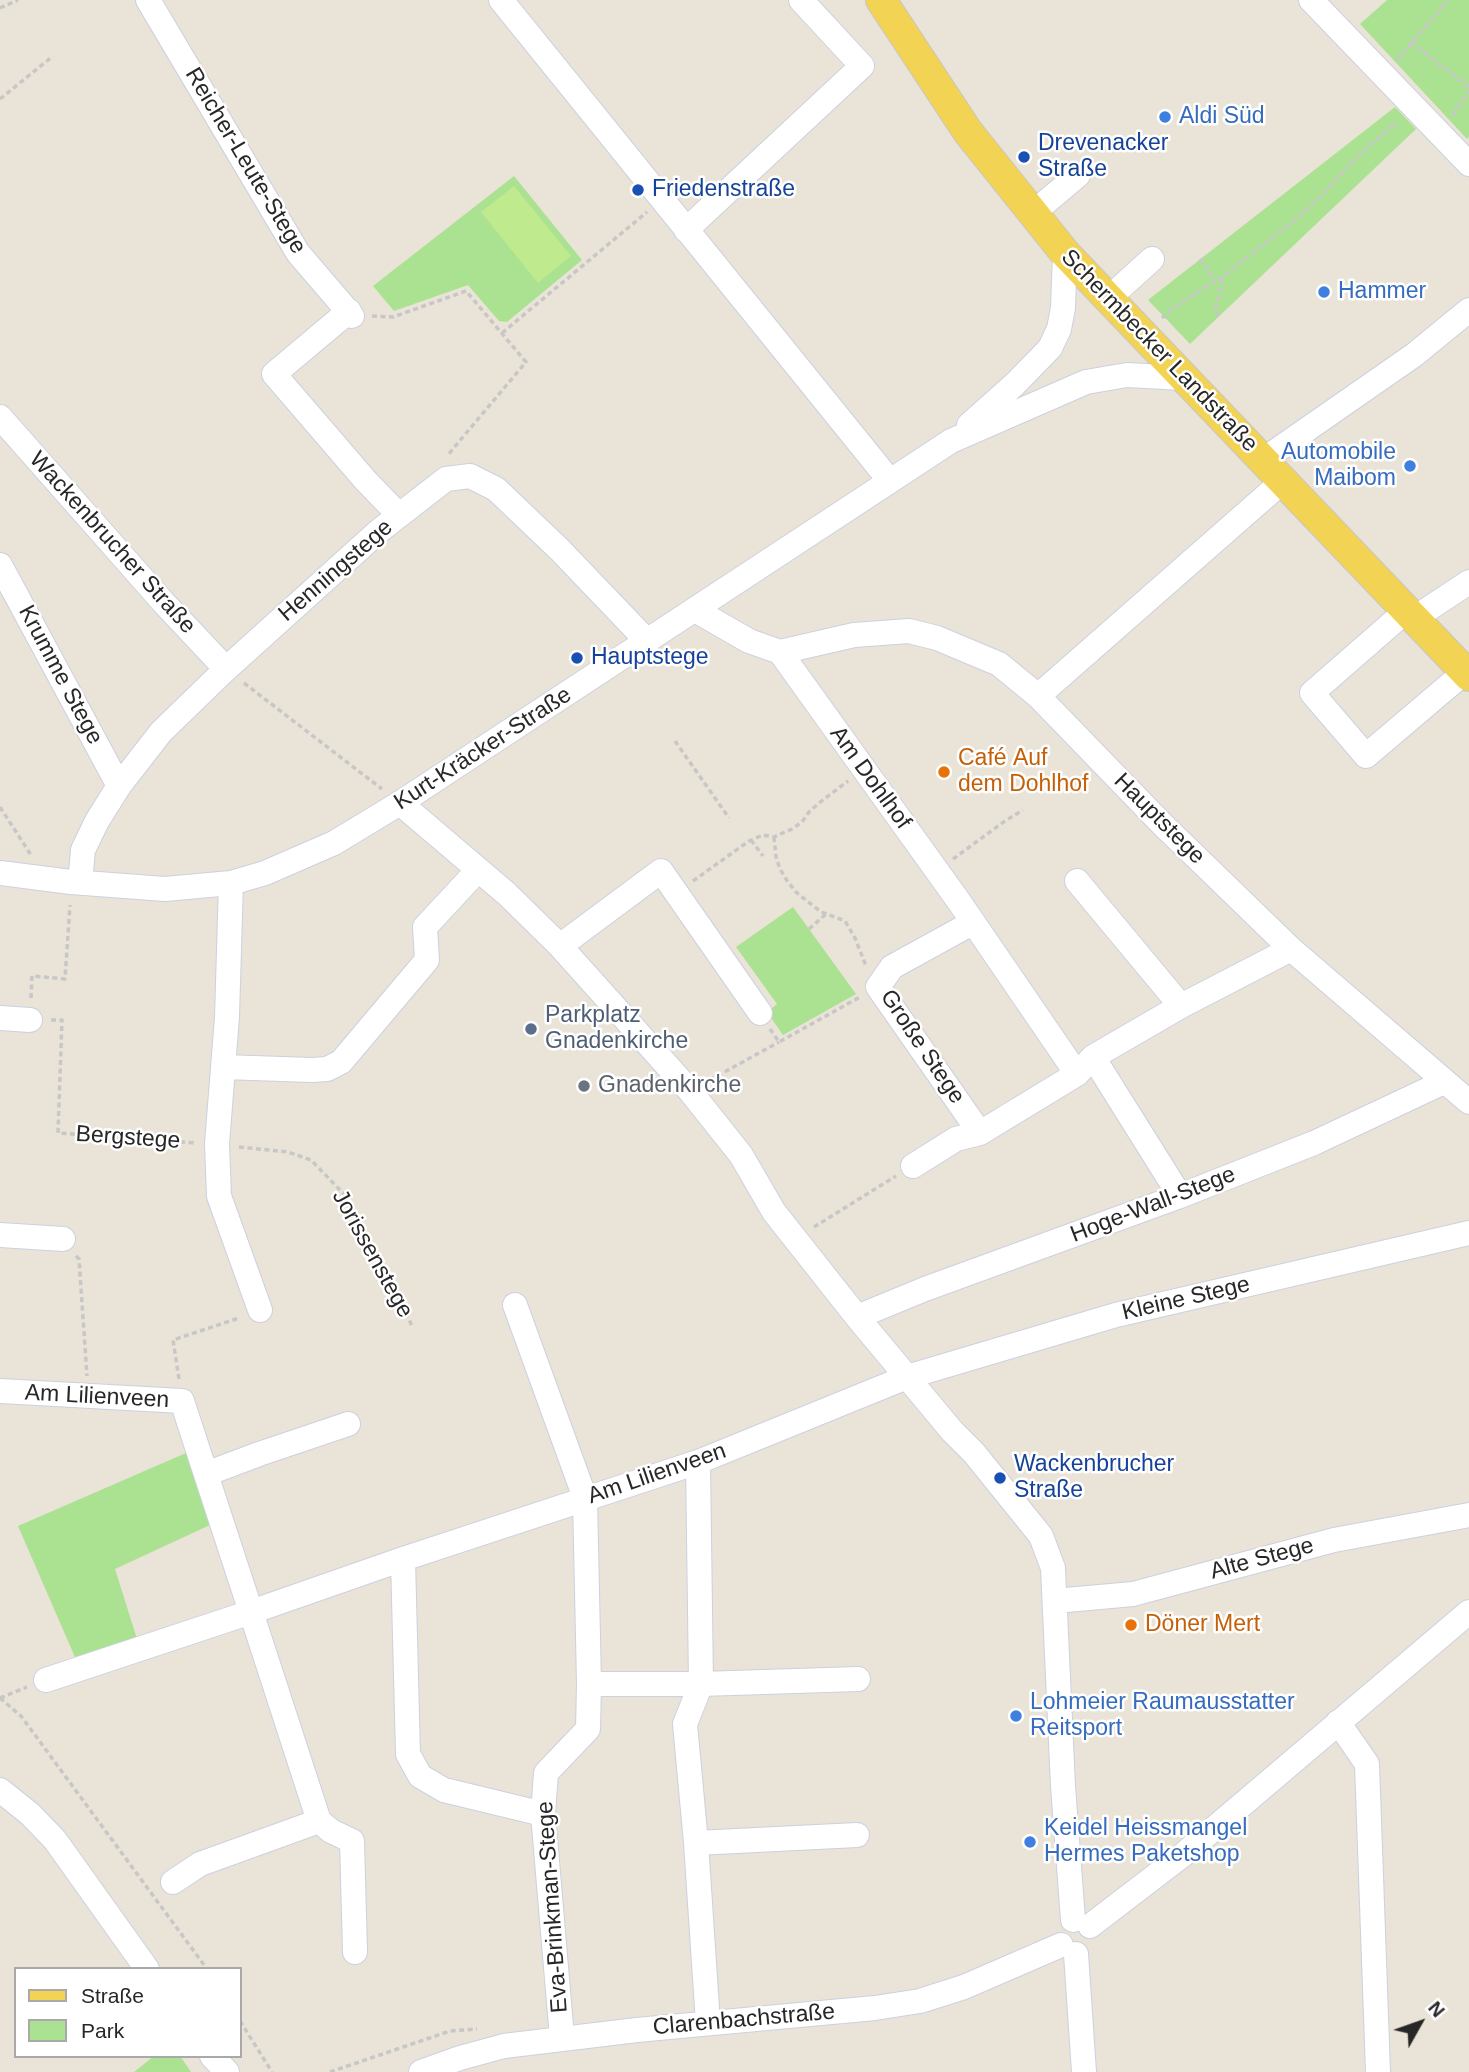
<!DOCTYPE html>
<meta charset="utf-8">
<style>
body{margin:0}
#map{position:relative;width:1469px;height:2072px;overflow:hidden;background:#eae3d7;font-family:Arial,sans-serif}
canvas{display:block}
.legend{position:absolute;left:14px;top:1967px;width:228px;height:91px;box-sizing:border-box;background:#fff;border:2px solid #a9a9a9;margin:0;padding:9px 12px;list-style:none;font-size:21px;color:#272727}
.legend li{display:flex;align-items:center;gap:14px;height:35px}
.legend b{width:35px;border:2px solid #a9a9a9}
.north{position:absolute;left:1385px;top:1988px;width:70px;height:70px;-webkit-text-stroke:5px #fff;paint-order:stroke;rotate:50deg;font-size:19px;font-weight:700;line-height:28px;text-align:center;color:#272727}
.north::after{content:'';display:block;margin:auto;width:24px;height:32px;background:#272727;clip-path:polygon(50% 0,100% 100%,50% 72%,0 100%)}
</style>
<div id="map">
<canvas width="1469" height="2072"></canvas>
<ul class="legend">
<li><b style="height:9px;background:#f2d354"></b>Straße</li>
<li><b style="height:19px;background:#aae292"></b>Park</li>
</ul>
<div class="north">N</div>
</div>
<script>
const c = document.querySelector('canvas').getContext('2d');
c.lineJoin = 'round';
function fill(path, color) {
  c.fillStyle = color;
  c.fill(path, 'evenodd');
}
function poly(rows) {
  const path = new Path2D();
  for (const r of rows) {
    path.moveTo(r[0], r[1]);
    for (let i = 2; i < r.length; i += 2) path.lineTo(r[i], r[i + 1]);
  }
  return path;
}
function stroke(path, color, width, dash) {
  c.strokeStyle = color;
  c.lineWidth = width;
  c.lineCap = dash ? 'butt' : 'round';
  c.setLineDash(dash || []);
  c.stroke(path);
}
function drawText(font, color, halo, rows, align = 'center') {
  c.font = font + ' Arial,sans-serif';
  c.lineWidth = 5;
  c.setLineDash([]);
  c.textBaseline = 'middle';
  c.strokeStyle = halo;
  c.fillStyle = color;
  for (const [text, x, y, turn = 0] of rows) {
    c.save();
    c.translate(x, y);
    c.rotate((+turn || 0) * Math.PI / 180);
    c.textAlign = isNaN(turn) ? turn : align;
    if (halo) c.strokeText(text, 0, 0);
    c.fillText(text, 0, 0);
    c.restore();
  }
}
const green = poly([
 [1387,0,1469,0,1469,137,1467,139,1360,24],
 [1395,107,1416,129,1190,344,1148,300],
 [514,176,582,260,507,322,499,321,468,285,394,311,373,286],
 [793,907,856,994,783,1035,767,1012,777,1004,736,947],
 [186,1453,210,1525,115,1569,138,1642,78,1664,18,1526],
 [154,2056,180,2056,191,2072,134,2072]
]);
const pitch = poly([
 [514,186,571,256,538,283,481,212]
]);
const path = poly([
 [0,8,18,0],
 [1411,42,1469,87],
 [1397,60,1448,0],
 [0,99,53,56],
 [1453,115,1469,91],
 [1200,259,1209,270,1214,282],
 [372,316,393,317,466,291,526,362,447,456],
 [1219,316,1215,311,1223,278],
 [1162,318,1170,310,1223,276,1297,218,1322,195,1358,156,1397,122],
 [502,333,647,212],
 [244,683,382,789],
 [675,741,729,818],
 [0,807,31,855],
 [774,837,776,857,780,869,788,882,797,893,821,912,845,921,855,938,866,966],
 [751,840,763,856],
 [953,859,1005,821,1023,810],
 [693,881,749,841,763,835,774,837,792,829,802,822,809,812,819,803,848,781],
 [809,929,826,914],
 [31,998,32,976,65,979,70,905],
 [51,1020,62,1020,58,1133,196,1143],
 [770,1029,779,1042,860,997],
 [710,1080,779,1042],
 [239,1147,288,1152,311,1160,343,1193,369,1238,412,1326],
 [814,1227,896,1176],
 [76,1256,79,1259,87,1376],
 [179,1379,173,1340,239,1318],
 [0,1698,21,1716,207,1969],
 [0,1698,27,1687],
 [240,2021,272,2072],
 [330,2072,450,2031,477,2029]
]);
const minor = poly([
 [148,0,298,253,352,316],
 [501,0,890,481],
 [1311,0,1469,164],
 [1033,213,1078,175],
 [686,230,862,66,801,0],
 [1108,299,1152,259],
 [349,311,274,374,366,481,399,515],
 [0,417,163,602,226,669],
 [969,425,1015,384,1050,348,1059,329,1063,308,1065,253],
 [1263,460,1414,355,1469,310],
 [0,565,119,786],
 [695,610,749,641,780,652,854,635,909,631,937,638,999,664,1038,696,1162,824,1291,949,1469,1102],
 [1406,611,1312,693,1366,756,1465,672],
 [1413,619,1469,582],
 [780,652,960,903,1077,1074],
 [1038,696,1283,481],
 [400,803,507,894,560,946,690,1091,741,1155,774,1212,857,1317,952,1431,974,1453,1041,1536,1053,1568,1063,1786,1073,1920],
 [0,873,71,882,165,889,231,883,265,873,334,843,400,803,951,441,1086,382,1127,375,1183,378],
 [1077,881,1181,1006],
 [80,882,83,850,97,821,119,786,161,732,226,669,379,531,446,479,470,476,496,489,560,550,648,642],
 [231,883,227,1017,217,1144,219,1196,260,1310],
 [972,923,892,967,878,987,980,1133],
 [560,946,661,871,760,1013],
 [0,1018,30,1020],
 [1093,1057,1180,1196],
 [223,1067,312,1070,327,1069,341,1062,427,960,425,927,478,870],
 [913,1166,956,1139,980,1133,1077,1074,1093,1057,1181,1006,1291,949],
 [0,1235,63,1239],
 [515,1305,585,1498,589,1684,588,1729,546,1773,543,1814,562,2038],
 [857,1317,925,1289,1180,1196,1314,1143,1444,1082],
 [0,1391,182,1401,251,1612,403,1559,698,1462,907,1377,1116,1315,1469,1233],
 [206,1474,259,1454,348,1424],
 [403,1559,408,1754,420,1776,444,1790,543,1814],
 [1055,1601,1133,1594,1334,1540,1469,1515],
 [46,1680,251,1612,319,1821,200,1864,173,1882],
 [589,1684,701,1684,698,1462],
 [1338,1722,1367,1764,1378,2072],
 [0,1790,30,1814,55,1840,147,1969],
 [319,1821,331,1831,352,1841,355,1952],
 [696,1843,857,1835],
 [1090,1926,1184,1854,1469,1612],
 [1076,1954,1084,2072],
 [708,2023,696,1843,685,1724,701,1684,858,1679],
 [212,2056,227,2072],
 [421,2072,460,2058,504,2046,637,2030,875,2008,920,2001,964,1987,1061,1945]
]);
const major = poly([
 [881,0,968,132,1065,253,1469,676]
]);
const markers = [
 [1165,117,7,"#3f7fe0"],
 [1024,157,7,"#1a4fb4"],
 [638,190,7,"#1a4fb4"],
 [1324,292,7,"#3f7fe0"],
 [1410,466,7,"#3f7fe0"],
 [577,658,7,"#1a4fb4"],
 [944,772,7,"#e8710a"],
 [531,1029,7,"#5c6f8a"],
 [584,1086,7,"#6b7280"],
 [1000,1478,7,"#1a4fb4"],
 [1131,1625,7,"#e8710a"],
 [1016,1716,7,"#3f7fe0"],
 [1030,1842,7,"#3f7fe0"]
];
const shopNames = [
 ["Aldi Süd",1179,117],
 ["Hammer",1338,292],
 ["Automobile",1396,453,"right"],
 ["Maibom",1396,479,"right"],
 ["Lohmeier Raumausstatter",1030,1703],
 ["Reitsport",1030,1729],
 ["Keidel Heissmangel",1044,1829],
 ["Hermes Paketshop",1044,1855]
];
const transitNames = [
 ["Drevenacker",1038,144],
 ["Straße",1038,170],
 ["Friedenstraße",652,190],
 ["Hauptstege",591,658],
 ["Wackenbrucher",1014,1465],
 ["Straße",1014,1491]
];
const streetNames = [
 ["Reicher-Leute-Stege",245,161,59],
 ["Schermbecker Landstraße",1159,351,46],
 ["Wackenbrucher Straße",112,543,48],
 ["Henningstege",336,571,-41],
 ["Krumme Stege",60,675,62],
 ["Kurt-Kräcker-Straße",483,749,-33],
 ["Am Dohlhof",870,778,54],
 ["Hauptstege",1159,819,45],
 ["Große Stege",922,1047,56],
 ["Bergstege",128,1138,4],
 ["Hoge-Wall-Stege",1153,1205,-21],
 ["Jorissenstege",372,1254,61],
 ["Kleine Stege",1186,1299,-13],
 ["Am Lilienveen",97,1397,3],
 ["Am Lilienveen",657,1474,-19],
 ["Alte Stege",1262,1559,-15],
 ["Eva-Brinkman-Stege",553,1907,-94],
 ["Clarenbachstraße",744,2020,-5]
];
const foodNames = [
 ["Café Auf",958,759],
 ["dem Dohlhof",958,785],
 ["Döner Mert",1145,1625]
];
const serviceNames = [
 ["Parkplatz",545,1016],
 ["Gnadenkirche",545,1042]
];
const worshipNames = [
 ["Gnadenkirche",598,1086]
];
fill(green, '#aae292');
fill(pitch, '#bfea8d');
stroke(minor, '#cdd0e0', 26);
stroke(major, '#c7c7c7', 32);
stroke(path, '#c7c7c7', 3.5, [5, 3.5]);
stroke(minor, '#fff', 24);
stroke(major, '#f2d354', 30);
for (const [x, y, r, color] of markers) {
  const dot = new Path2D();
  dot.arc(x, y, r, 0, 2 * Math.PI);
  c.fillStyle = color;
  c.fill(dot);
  stroke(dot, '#fff', 2.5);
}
drawText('23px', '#366cbe', '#fff', shopNames, 'left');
drawText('23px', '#164399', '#fff', transitNames, 'left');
drawText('23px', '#272727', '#fff', streetNames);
drawText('23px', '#c56008', '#fff', foodNames, 'left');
drawText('23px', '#4e5e75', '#fff', serviceNames, 'left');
drawText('23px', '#5b616d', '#fff', worshipNames, 'left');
</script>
